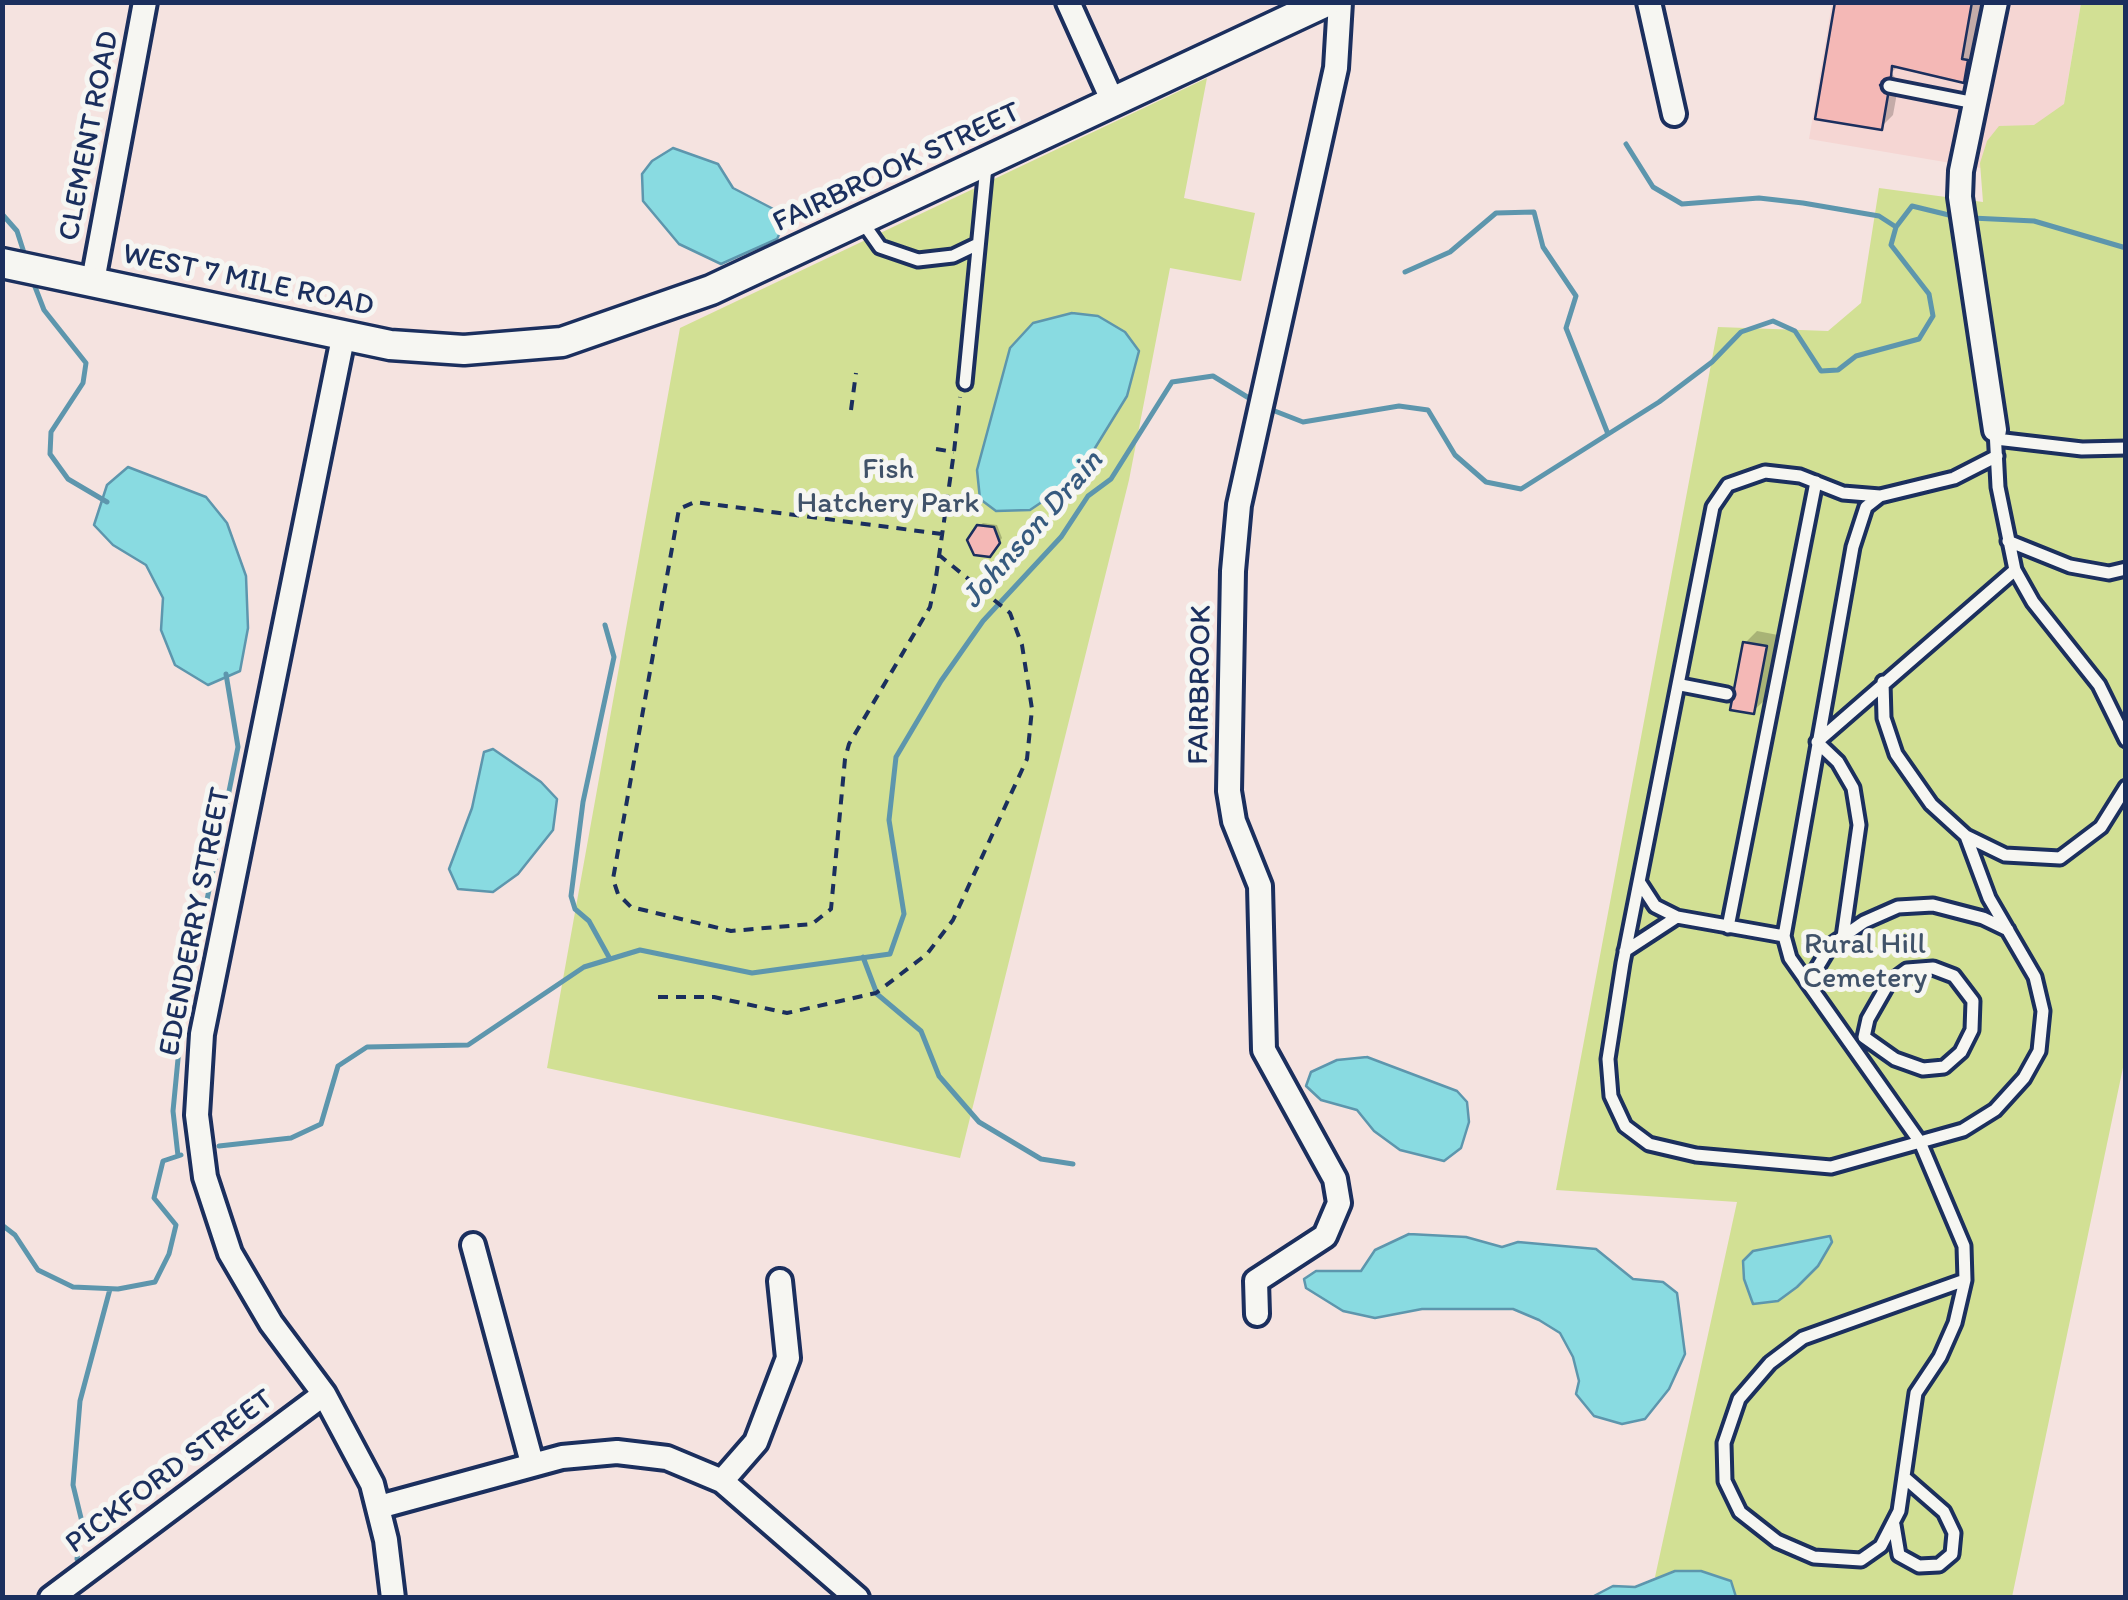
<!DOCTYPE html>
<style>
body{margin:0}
#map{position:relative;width:2128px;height:1600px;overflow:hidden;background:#f5e3e0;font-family:Itim,sans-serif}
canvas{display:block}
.frame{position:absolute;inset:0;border:5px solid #1b2f5e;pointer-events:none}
</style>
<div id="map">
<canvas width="2128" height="1600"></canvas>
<div class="frame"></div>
</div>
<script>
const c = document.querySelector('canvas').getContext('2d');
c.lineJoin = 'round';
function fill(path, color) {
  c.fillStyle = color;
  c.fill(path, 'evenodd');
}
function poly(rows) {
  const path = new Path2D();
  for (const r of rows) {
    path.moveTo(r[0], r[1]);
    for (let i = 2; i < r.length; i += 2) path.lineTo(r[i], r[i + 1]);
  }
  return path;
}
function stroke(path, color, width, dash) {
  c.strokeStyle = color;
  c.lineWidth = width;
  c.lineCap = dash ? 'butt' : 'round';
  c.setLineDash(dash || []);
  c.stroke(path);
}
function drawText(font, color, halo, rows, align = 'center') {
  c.font = font + ' Itim,sans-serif';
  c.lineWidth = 10;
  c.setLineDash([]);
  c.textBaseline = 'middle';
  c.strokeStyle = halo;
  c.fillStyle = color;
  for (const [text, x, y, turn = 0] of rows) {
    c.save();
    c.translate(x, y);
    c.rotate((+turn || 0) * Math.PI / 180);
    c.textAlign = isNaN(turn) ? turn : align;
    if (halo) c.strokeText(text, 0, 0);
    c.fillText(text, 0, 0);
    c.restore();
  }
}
const built = poly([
 [1832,3,2081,3,2051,180,1809,139]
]);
const green = poly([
 [2081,3,2125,3,2125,1058,2012,1597,1746,1597,1655,1577,1737,1202,1556,1190,1718,327,1828,331,1861,303,1879,188,1983,202,1980,163,1987,141,1999,126,2034,125,2064,104],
 [1207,78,1184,198,1255,213,1241,281,1170,268,1129,480,960,1158,547,1068,680,328]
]);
const water = poly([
 [673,148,718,164,733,188,781,213,785,222,777,239,721,264,679,244,643,201,642,174,652,161,673,148],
 [1072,313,1098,316,1125,332,1139,351,1127,396,1095,448,1064,487,1030,510,996,511,980,499,977,470,1010,348,1033,323,1072,313],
 [128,467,206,497,227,523,246,576,248,628,240,671,208,685,175,665,161,630,163,598,146,565,113,545,94,525,107,485,128,467],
 [493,749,541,782,557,799,553,830,518,874,493,892,458,889,449,869,472,808,484,752,493,749],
 [1367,1057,1457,1091,1467,1102,1469,1122,1461,1148,1444,1161,1400,1150,1374,1131,1357,1110,1321,1100,1306,1086,1311,1072,1337,1060,1367,1057],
 [1409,1234,1466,1237,1502,1247,1518,1242,1596,1249,1633,1279,1663,1282,1677,1293,1685,1354,1669,1389,1645,1419,1622,1424,1594,1416,1576,1394,1579,1381,1573,1357,1560,1333,1539,1320,1513,1309,1422,1309,1375,1318,1343,1311,1306,1288,1304,1279,1316,1271,1361,1271,1375,1250,1409,1234],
 [1830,1236,1832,1242,1818,1266,1797,1287,1778,1301,1753,1304,1744,1279,1743,1261,1753,1251,1830,1236],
 [1675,1571,1701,1571,1731,1581,1736,1597,1592,1597,1613,1586,1635,1587,1675,1571]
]);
const shadow = poly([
 [1837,2,1981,2,1973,48,1978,49,1975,68,1963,80,1899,65,1891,73,1899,82,1893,115,1881,127],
 [983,523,997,525,1002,538,993,551,979,526],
 [1757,631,1778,635,1766,699,1753,711,1745,643]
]);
const stream = poly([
 [1626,144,1653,187,1682,204,1759,198,1803,203,1879,216,1896,227],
 [2,214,17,231,26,259],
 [1972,218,2034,221,2126,248],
 [1405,272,1450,252,1496,213,1534,212,1543,247,1576,296,1566,328,1608,434],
 [32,279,44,310,86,363,83,383,51,432,50,454,68,479,107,502],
 [1267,408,1303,422,1399,406,1428,410,1455,455,1486,482,1521,489,1659,402,1712,362,1741,332,1773,321,1795,331,1821,371,1838,370,1856,356,1919,339,1933,316,1929,294,1891,245,1896,227,1912,206,1957,217],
 [605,625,614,657,583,802,571,896,575,909,589,921,610,959],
 [863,957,877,994,921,1031,939,1076,979,1122,1041,1159,1073,1164],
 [219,1146,291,1138,321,1124,338,1066,367,1047,468,1045,584,967,640,950,752,973,890,954,904,914,889,820,896,757,941,681,983,621,1061,537,1088,496,1111,479,1172,382,1213,376,1257,403],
 [178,1156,173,1111,181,1028,238,747,226,674],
 [2,1225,15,1235,38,1270,73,1287,118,1289,155,1282,169,1254,176,1225,154,1198,163,1161,181,1155],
 [77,1559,82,1522,73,1485,80,1401,110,1289]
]);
const building = poly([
 [1835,2,1972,2,1962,59,1968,60,1964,83,1892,66,1891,77,1880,85,1888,95,1882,130,1815,119,1835,2],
 [977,525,994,527,1000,543,990,557,974,555,967,540,977,525],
 [1743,642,1767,646,1754,714,1730,710,1743,642]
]);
const path = poly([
 [851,410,856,373],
 [936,449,954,452],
 [942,534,695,502,679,509,613,879,618,894,631,907,731,931,812,924,831,909,845,759,849,744,930,607,935,584,954,452,960,397],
 [658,997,714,997,787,1013,876,993,927,954,953,920,1027,759,1032,709,1022,645,1010,613,939,555]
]);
const service = poly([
 [1889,86,1975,103],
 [861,220,880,247,918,260,953,256,978,244],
 [965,383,986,166],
 [1995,430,1998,487,2015,570,2033,602,2099,685,2126,740],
 [1996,439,2082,449,2126,448],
 [1880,496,1866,507,1853,547,1784,936,1790,958,1920,1142,1964,1246,1965,1280,1955,1323,1940,1357,1916,1393,1899,1511,1881,1546,1861,1560,1814,1557,1777,1541,1740,1512,1725,1481,1724,1443,1739,1399,1770,1363,1803,1338,1965,1280],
 [2008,541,2070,566,2109,573,2126,569],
 [1883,682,1884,718,1896,754,1931,804,1966,836,2005,855,2060,858,2101,827,2126,787],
 [1681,685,1727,694],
 [1966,836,1989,898,2035,977,2043,1011,2039,1051,2024,1078,1995,1110,1963,1130,1831,1167,1696,1155,1649,1144,1625,1126,1611,1096,1608,1059,1623,963,1713,507,1728,485,1765,472,1800,476,1843,493,1880,496,1954,478,1997,456],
 [1640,883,1655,906,1677,917,1784,936],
 [1728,927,1816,482],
 [1843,937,1859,825,1853,788,1838,762,1817,742,2015,570],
 [1625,951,1677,917],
 [1933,968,1954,976,1973,1001,1972,1030,1961,1052,1944,1067,1923,1069,1895,1059,1864,1037,1868,1019,1888,984,1907,970,1933,968],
 [1808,983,1831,945,1864,922,1898,907,1933,905,1983,918,2008,930],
 [1894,1525,1899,1555,1919,1566,1939,1565,1952,1554,1954,1533,1944,1512,1905,1478]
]);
const minor = poly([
 [1068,2,1113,102],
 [1649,2,1674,114],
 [93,281,145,2],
 [343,338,202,1034,197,1115,205,1177,230,1253,271,1323,324,1394,372,1484,386,1540,393,1598],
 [1995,430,1960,197,1961,171,1996,2],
 [473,1245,532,1463],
 [1257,1314,1256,1281,1325,1236,1339,1203,1335,1179,1264,1050,1260,886,1234,821,1229,791,1233,571,1239,505,1336,68,1340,2],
 [722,1481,756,1442,788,1358,780,1281],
 [379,1507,562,1457,617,1452,667,1458,722,1481,857,1598],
 [51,1598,324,1394]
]);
const tertiary = poly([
 [2,263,390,345,464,350,562,342,711,290,1326,2]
]);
const streetNames = [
 ["CLEMENT ROAD",90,136,-79],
 ["FAIRBROOK STREET",897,168,-25],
 ["WEST 7 MILE ROAD",248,281,12],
 ["FAIRBROOK",1201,685,-89],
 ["EDENDERRY STREET",196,922,-79],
 ["PICKFORD STREET",170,1472,-37]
];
const parkNames = [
 ["Fish",888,470],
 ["Hatchery Park",888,504],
 ["Rural Hill",1865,945],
 ["Cemetery",1865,979]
];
const waterNames = [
 ["Johnson Drain",1033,530,-49]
];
fill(built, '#f5d6d3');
fill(green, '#d2e094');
fill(water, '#89dbe1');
stroke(water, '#5d96ad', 2.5);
fill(shadow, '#0003');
stroke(stream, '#5d96ad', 5);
fill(building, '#f4b8b6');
stroke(building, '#1b2f5e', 2.5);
stroke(service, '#1b2f5e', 19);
stroke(minor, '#1b2f5e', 30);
stroke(tertiary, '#1b2f5e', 35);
stroke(path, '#1b2f5e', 4, [10, 8]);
stroke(service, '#f6f6f2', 11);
stroke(minor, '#f6f6f2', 22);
stroke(tertiary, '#f6f6f2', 28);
drawText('30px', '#1b2f5e', '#f6f6f2', streetNames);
drawText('30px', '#405269', '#f6f6f2', parkNames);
drawText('italic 32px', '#365a7f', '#f6f6f2', waterNames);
</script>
